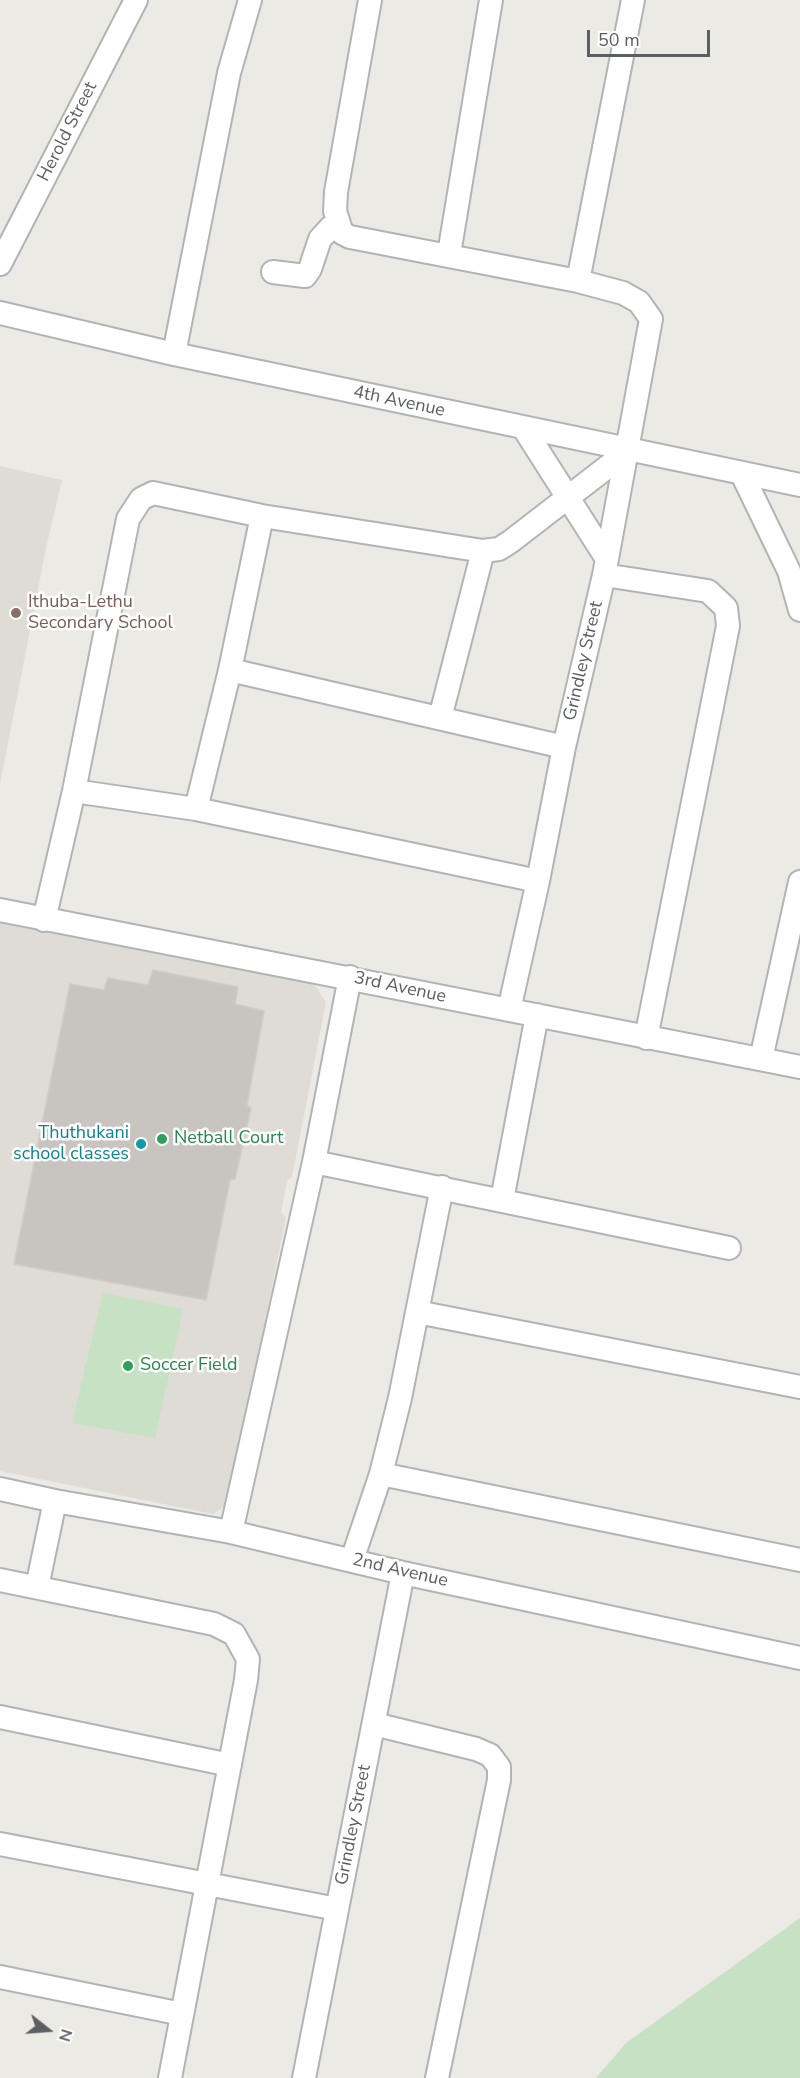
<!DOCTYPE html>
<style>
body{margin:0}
#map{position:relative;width:800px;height:2078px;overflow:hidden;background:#eceae4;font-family:"Nunito Sans",sans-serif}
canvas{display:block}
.north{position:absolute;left:18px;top:2000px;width:60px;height:60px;-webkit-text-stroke:4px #fff;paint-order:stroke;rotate:107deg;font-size:16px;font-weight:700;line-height:24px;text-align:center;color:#5c5f62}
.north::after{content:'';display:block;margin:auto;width:21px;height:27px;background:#5c5f62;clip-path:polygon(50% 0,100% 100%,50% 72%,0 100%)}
.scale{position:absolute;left:587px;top:30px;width:123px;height:27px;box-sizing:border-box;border:3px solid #5c5f62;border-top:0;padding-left:8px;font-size:18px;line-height:21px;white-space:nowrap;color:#5c5f62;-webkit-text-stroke:4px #fff;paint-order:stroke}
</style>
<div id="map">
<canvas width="800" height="2078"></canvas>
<div class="north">N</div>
<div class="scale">50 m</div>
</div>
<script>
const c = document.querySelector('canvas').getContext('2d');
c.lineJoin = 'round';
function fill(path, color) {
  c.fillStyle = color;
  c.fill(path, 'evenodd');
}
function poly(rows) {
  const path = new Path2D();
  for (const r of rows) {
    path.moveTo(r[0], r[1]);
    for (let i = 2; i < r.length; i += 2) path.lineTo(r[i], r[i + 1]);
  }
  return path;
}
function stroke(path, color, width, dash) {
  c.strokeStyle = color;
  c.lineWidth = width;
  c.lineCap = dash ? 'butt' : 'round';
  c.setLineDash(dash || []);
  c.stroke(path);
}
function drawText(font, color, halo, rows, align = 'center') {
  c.font = font + ' "Nunito Sans",sans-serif';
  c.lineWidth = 5;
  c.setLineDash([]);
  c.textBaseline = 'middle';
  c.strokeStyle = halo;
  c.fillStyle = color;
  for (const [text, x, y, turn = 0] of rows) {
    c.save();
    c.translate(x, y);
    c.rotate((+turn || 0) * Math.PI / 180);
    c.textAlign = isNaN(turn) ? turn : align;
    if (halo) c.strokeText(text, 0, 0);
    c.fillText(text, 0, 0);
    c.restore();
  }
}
const education = poly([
 [0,466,62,480,46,548,0,784],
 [0,923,312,982,326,1002,292,1177,288,1180,286,1186,281,1213,286,1217,228,1504,213,1514,0,1471]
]);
const green = poly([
 [103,1293,183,1309,155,1438,72,1423],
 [800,1918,800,2078,596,2078,626,2043]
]);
const building = poly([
 [153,970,238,987,235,1004,264,1011,247,1105,251,1108,235,1179,230,1180,206,1300,14,1264,70,984,104,990,108,978,148,985,153,970]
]);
const minor = poly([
 [370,0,336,192,335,211,342,233,350,237,578,281,623,293,639,302,651,319,604,575,564,747,538,881,509,1010],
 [449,254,491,0],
 [0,264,136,0],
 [273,272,305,276,310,269,320,239,331,227,338,223],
 [578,281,633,0],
 [0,313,174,354,800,485],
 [174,354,229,73,250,0],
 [523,427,607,559],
 [742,474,789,571,800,610],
 [604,575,708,591,726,608,728,626,646,1038],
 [230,670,564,747],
 [440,718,483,551],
 [74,791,196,809,538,881],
 [196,809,230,670,262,516],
 [0,910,800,1067],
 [44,920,74,791,128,519,141,499,153,493,262,516,483,551,499,549,510,542,628,451],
 [761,1059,800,882],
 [314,1162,729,1248],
 [502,1200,537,1015],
 [417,1312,800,1387],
 [381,1474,800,1560],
 [0,1489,55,1501,231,1532,403,1573,800,1658],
 [231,1532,314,1162,350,977],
 [352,1560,381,1474,400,1398,442,1187],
 [0,1580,214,1624,234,1634,248,1659,246,1680,170,2078],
 [37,1587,55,1501],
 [0,1717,230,1765],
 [374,1724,476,1749,490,1755,499,1767,499,1780,437,2078],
 [0,1844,337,1909],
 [0,1977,182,2014],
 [304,2078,403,1573]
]);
const markers = [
 [16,613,6,"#8d6e63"],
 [162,1139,6,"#2e9e5b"],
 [141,1144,6,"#0f9aa8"],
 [128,1366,6,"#2e9e5b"]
];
const streetNames = [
 ["Herold Street",68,132,-63],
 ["4th Avenue",399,402,12],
 ["Grindley Street",584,661,-77],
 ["3rd Avenue",400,988,12],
 ["2nd Avenue",400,1571,13],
 ["Grindley Street",354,1825,-79]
];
const educationNames = [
 ["Ithuba-Lethu",28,603],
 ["Secondary School",28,624]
];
const cultureNames = [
 ["Thuthukani",129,1134],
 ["school classes",129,1155]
];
const leisureNames = [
 ["Netball Court",174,1139],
 ["Soccer Field",140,1366]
];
fill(education, '#dfdbd5');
fill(green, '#c6e1c3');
fill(building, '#c8c5c0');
stroke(building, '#d0cbc3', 1.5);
stroke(minor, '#b1b4b7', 26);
stroke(minor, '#fff', 22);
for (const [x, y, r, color] of markers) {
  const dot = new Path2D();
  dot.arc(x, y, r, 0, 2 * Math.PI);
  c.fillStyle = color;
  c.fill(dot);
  stroke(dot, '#fff', 2);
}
drawText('18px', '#5c5f62', '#fff', streetNames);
drawText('18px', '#785e54', '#fff', educationNames, 'left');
drawText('18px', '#0d838f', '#fff', cultureNames, 'right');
drawText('18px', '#27864d', '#fff', leisureNames, 'left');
</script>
